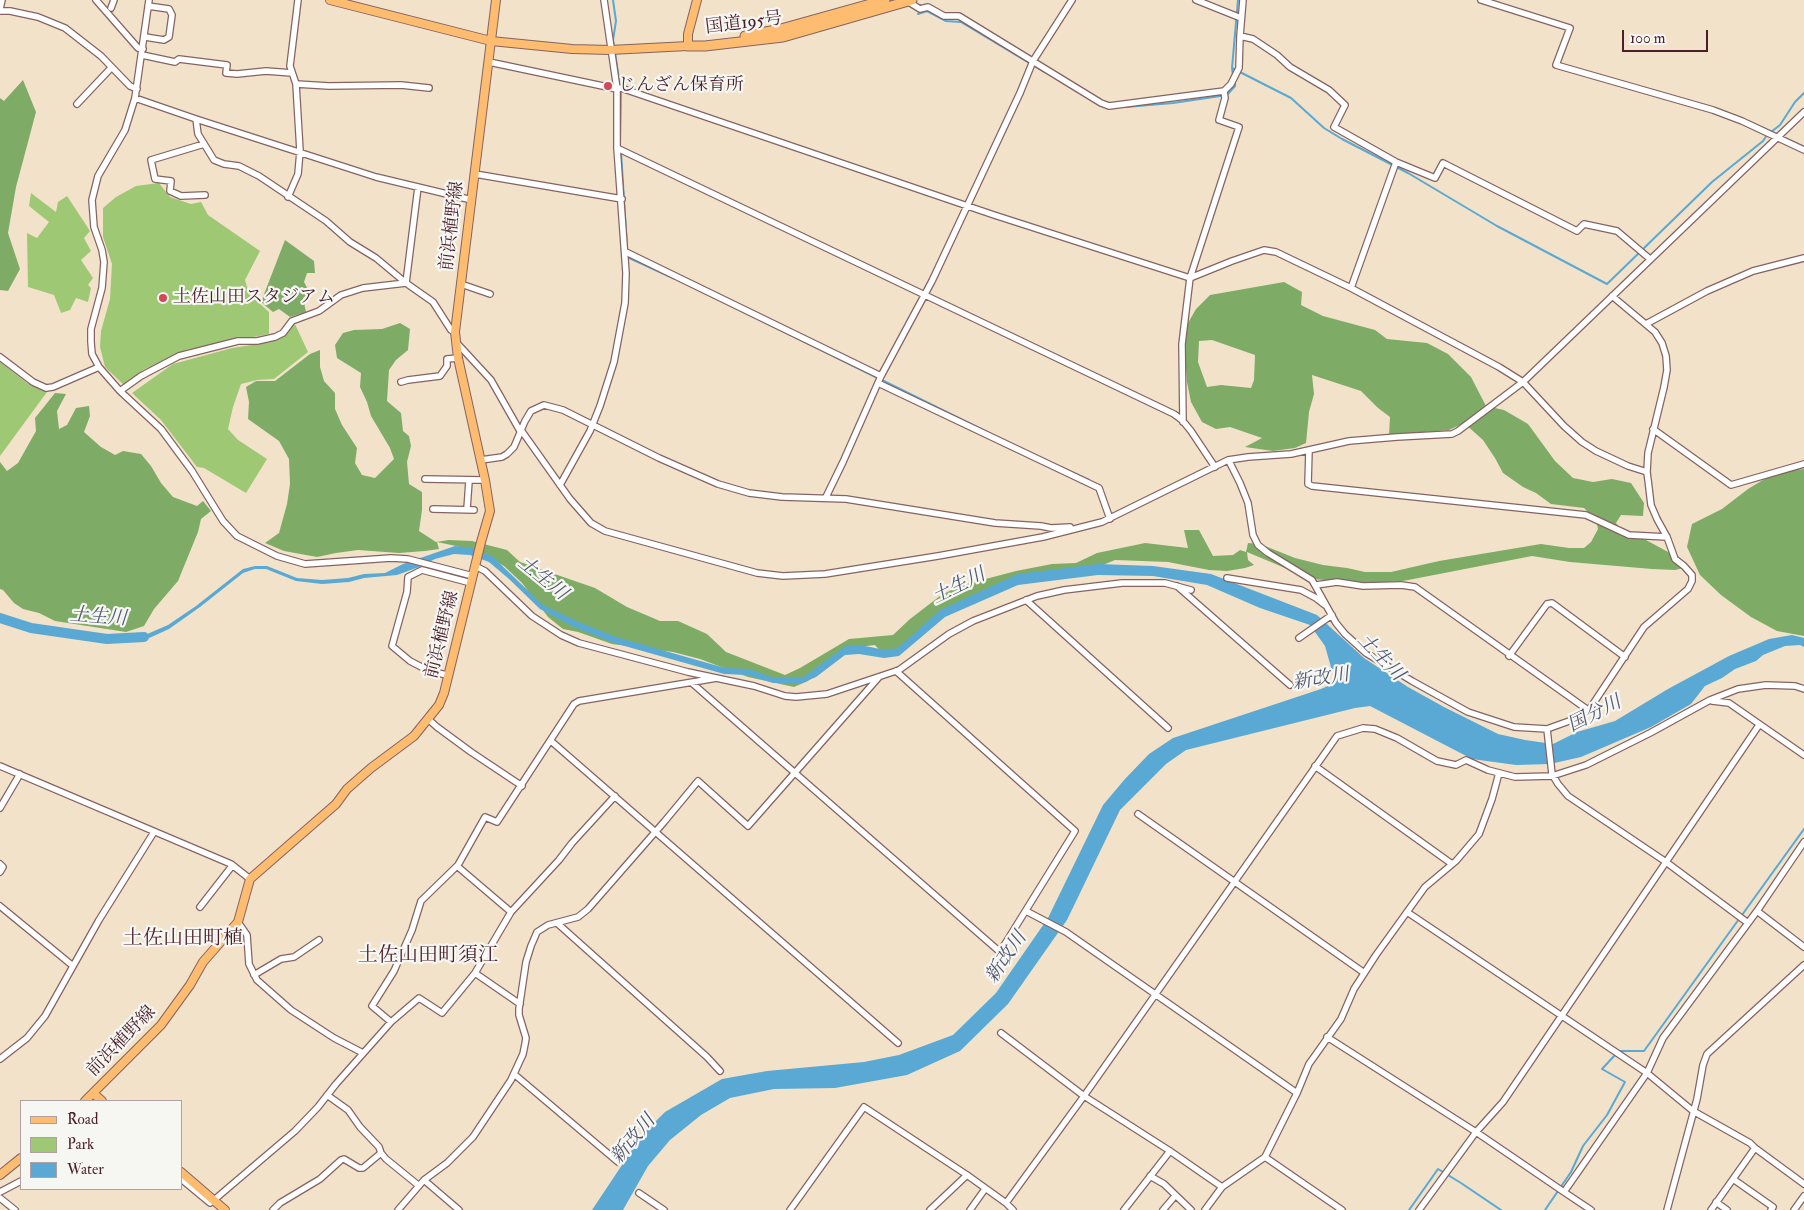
<!DOCTYPE html>
<meta charset="utf-8">
<style>
body{margin:0}
#map{position:relative;width:1804px;height:1210px;overflow:hidden;background:#f2e2ca;font-family:"IM FELL Double Pica",serif}
canvas{display:block}
.legend{position:absolute;left:20px;top:1100px;width:162px;height:90px;box-sizing:border-box;background:#f6f6f2;border:1px solid #b1a0a2;margin:0;padding:6px 9px;list-style:none;font-size:15px;color:#4a1f2b}
.legend li{display:flex;align-items:center;gap:10px;height:25px}
.legend b{width:25px;border:1px solid #b1a0a2}
.scale{position:absolute;left:1622px;top:30px;width:86px;height:22px;box-sizing:border-box;border:2px solid #4a1f2b;border-top:0;padding-left:6px;font-size:15px;line-height:18px;white-space:nowrap;color:#4a1f2b;-webkit-text-stroke:4px #f6f6f2;paint-order:stroke}
</style>
<div id="map">
<canvas width="1804" height="1210"></canvas>
<ul class="legend">
<li><b style="height:6px;background:#fdbc6f"></b>Road</li>
<li><b style="height:14px;background:#9ec874"></b>Park</li>
<li><b style="height:14px;background:#59a9d4"></b>Water</li>
</ul>
<div class="scale">100 m</div>
</div>
<script>
const c = document.querySelector('canvas').getContext('2d');
c.lineJoin = 'round';
function fill(path, color) {
  c.fillStyle = color;
  c.fill(path, 'evenodd');
}
function poly(rows) {
  const path = new Path2D();
  for (const r of rows) {
    path.moveTo(r[0], r[1]);
    for (let i = 2; i < r.length; i += 2) path.lineTo(r[i], r[i + 1]);
  }
  return path;
}
function stroke(path, color, width, dash) {
  c.strokeStyle = color;
  c.lineWidth = width;
  c.lineCap = dash ? 'butt' : 'round';
  c.setLineDash(dash || []);
  c.stroke(path);
}
function drawText(font, color, halo, rows, align = 'center') {
  c.font = font + ' "IM FELL Double Pica","Noto Serif JP",serif';
  c.lineWidth = 4.5;
  c.setLineDash([]);
  c.textBaseline = 'middle';
  c.strokeStyle = halo;
  c.fillStyle = color;
  for (const [text, x, y, turn = 0] of rows) {
    c.save();
    c.translate(x, y);
    c.rotate((+turn || 0) * Math.PI / 180);
    c.textAlign = isNaN(turn) ? turn : align;
    if (halo) c.strokeText(text, 0, 0);
    c.fillText(text, 0, 0);
    c.restore();
  }
}
const green = poly([
 [159,183,170,197,191,204,201,202,208,215,260,251,245,280,249,294,269,312,269,334,186,350,143,370,127,388,105,367,100,347,101,331,110,299,112,264,103,237,103,208,116,197,136,186],
 [31,193,56,212,58,202,67,196,90,231,84,238,91,251,81,260,93,278,88,285,91,288,88,302,76,298,70,310,61,313,54,295,28,287,27,233,37,238,49,222,29,206],
 [294,322,308,352,274,379,257,380,241,384,233,407,228,429,238,440,267,459,246,493,204,468,197,467,161,420,132,393,173,364,232,348,271,342,286,334],
 [0,362,27,383,47,392,0,456]
]);
const forest = poly([
 [23,80,36,112,16,187,8,233,20,269,8,291,0,290,0,98,4,101],
 [285,240,314,261,315,273,307,273,304,282,310,293,303,298,306,312,290,317,279,309,273,312,261,302],
 [1284,282,1302,292,1301,305,1323,316,1375,330,1387,339,1427,343,1448,354,1471,377,1486,406,1504,410,1528,424,1555,461,1573,478,1593,482,1612,479,1631,483,1644,503,1643,516,1621,515,1616,523,1624,533,1646,540,1670,553,1683,568,1675,570,1652,569,1570,562,1532,556,1403,581,1369,583,1311,579,1247,552,1248,560,1254,565,1245,568,1227,571,1209,570,1168,562,1115,560,1091,570,1021,578,972,596,901,648,882,653,875,645,850,648,808,681,794,687,748,677,700,659,673,652,612,644,578,632,563,629,548,617,522,583,504,566,482,554,456,546,437,542,439,549,425,551,399,553,358,550,336,553,317,557,284,551,265,543,279,533,287,504,290,484,289,459,279,441,248,419,249,402,246,387,256,381,275,381,310,354,320,350,320,367,324,381,335,393,335,409,342,425,357,448,355,463,362,475,375,478,394,459,390,448,371,416,367,402,360,387,361,373,337,358,335,345,343,333,354,330,382,329,400,323,410,329,408,350,396,360,389,370,387,401,401,413,403,431,409,436,411,446,407,462,409,484,422,492,422,510,419,531,436,542,449,540,472,541,507,550,520,562,595,588,627,607,660,621,678,621,707,634,726,652,785,675,800,668,849,639,893,635,910,619,940,596,959,586,1016,571,1052,564,1076,563,1097,553,1145,543,1188,548,1184,530,1199,530,1213,556,1233,555,1240,550,1246,552,1248,543,1260,544,1295,558,1323,565,1347,568,1365,572,1391,572,1439,561,1541,544,1569,548,1584,548,1591,542,1598,529,1596,520,1584,508,1551,504,1536,493,1523,487,1503,473,1495,458,1483,440,1464,423,1449,430,1389,435,1390,417,1378,408,1361,391,1312,375,1314,394,1309,412,1306,443,1295,448,1273,451,1245,447,1262,438,1230,427,1216,429,1202,422,1191,402,1187,382,1184,341,1184,330,1196,309,1210,295],
 [1212,340,1255,355,1254,380,1251,388,1221,385,1207,387,1198,362,1199,341],
 [55,393,66,394,57,411,59,429,67,425,76,408,89,406,90,416,84,432,101,447,115,455,123,451,141,454,151,466,161,483,173,497,197,506,203,501,211,511,201,519,198,532,178,581,154,609,144,626,126,632,55,621,39,613,23,609,14,603,3,590,0,589,0,462,7,471,18,463,36,431,35,418],
 [1804,469,1804,636,1777,631,1751,617,1721,595,1700,575,1687,547,1692,524,1722,509,1748,489,1773,474]
]);
const water = poly([
 [455,546,472,548,492,556,543,605,576,621,616,637,725,668,749,669,774,678,802,678,846,646,860,645,885,650,898,648,940,610,1018,574,1098,564,1153,566,1211,574,1317,615,1364,658,1408,687,1444,707,1498,734,1525,740,1553,744,1577,732,1615,721,1668,689,1729,656,1769,639,1792,635,1804,638,1804,647,1800,645,1785,646,1763,655,1756,661,1735,669,1722,678,1705,686,1691,704,1651,727,1581,757,1550,764,1516,765,1472,759,1370,706,1355,708,1186,750,1166,764,1120,810,1067,920,1008,1004,960,1051,907,1075,835,1088,774,1089,730,1098,701,1115,670,1140,648,1166,623,1210,592,1210,642,1135,665,1112,722,1079,767,1071,864,1062,899,1055,953,1035,996,993,1048,918,1103,805,1125,779,1149,754,1173,738,1321,689,1330,685,1334,678,1325,646,1310,625,1260,608,1207,585,1153,576,1098,575,1018,585,945,617,899,656,884,658,859,654,845,655,816,677,802,683,773,683,747,675,724,674,614,643,574,627,540,609,509,579,489,562,470,555,454,554,435,559,419,567,397,575,364,578,349,582,322,584,296,581,266,569,255,569,243,573,200,607,169,629,147,639,131,642,131,636,145,635,168,625,196,606,243,569,255,566,267,566,297,578,322,580,348,578,364,574,385,573,403,564]
]);
const stream = poly([
 [613,0,616,21,613,40,614,48],
 [918,14,927,11,946,21,961,22,1046,73],
 [615,52,621,94,620,147],
 [1232,68,1291,98,1324,128,1342,139,1408,173,1497,226,1607,284,1712,182,1763,141,1767,135],
 [1233,75,1232,68,1238,0],
 [1126,107,1173,103,1227,95,1235,86,1235,82],
 [1771,132,1780,125,1795,102,1804,93],
 [621,152,627,247],
 [627,257,675,279],
 [740,310,985,431],
 [1061,467,1089,480],
 [1742,915,1804,829],
 [1619,1051,1644,1051,1739,919],
 [1409,1210,1438,1169,1461,1183,1501,1210],
 [1545,1210,1571,1172,1583,1146,1607,1115,1625,1082,1602,1069,1616,1054]
]);
const river = poly([
 [0,618,31,628,107,639,144,637]
]);
const minor = poly([
 [96,0,138,48,143,49],
 [149,0,135,98,125,130,98,176,92,200,94,227,102,250,104,262,102,288,91,329,91,342,92,354,99,367,120,391,161,429,192,471,223,521,237,536,277,556,305,564,391,558,408,559,473,576],
 [1196,0,1241,18],
 [1481,0,1570,28,1556,65,1713,110,1742,121,1804,150],
 [907,1,920,9,928,7,944,16,959,16,1101,103,1109,106,1224,91,1231,84,1239,68,1240,36,1243,0],
 [111,8,114,0],
 [0,9,2,0],
 [0,11,10,11,38,17,65,28,101,56,130,86,137,89],
 [1240,36,1253,39,1277,55,1290,67,1329,90,1345,105,1334,127,1396,162,1435,178,1443,163,1577,231,1584,224,1617,231,1650,259],
 [145,37,164,40,169,37,172,15,169,9,148,6],
 [142,55,175,62,179,59,227,65,226,73,237,74,266,71,292,73],
 [489,62,617,89,621,88,994,215,1190,278,1232,261,1264,250,1276,252,1351,288,1499,367,1523,382,1564,426,1582,442,1596,451,1628,466,1647,472],
 [296,84,329,86,401,85,429,88],
 [135,98,196,119,376,177,472,200],
 [77,104,111,68],
 [196,119,198,134,214,160,224,164,239,166,259,176,326,221,350,242,376,258,406,283,433,302,451,330,455,332],
 [204,144,151,160,155,179,171,181,170,191,181,196,205,195],
 [617,148,1174,414,1182,420,1191,431,1215,467],
 [475,174,622,199],
 [288,197,298,174,300,151,296,84,290,66,298,0],
 [626,252,881,376],
 [406,283,418,187],
 [461,284,490,294],
 [1351,288,1396,162],
 [1646,324,1707,291,1753,271,1804,258],
 [456,342,491,380,520,431],
 [0,357,33,382,46,388,53,387,99,367],
 [401,382,408,380,440,376,447,366,447,359,458,358],
 [878,383,1099,488,1110,519],
 [120,391,141,376,179,356,238,341,257,341,275,337,283,333,292,321,319,311,341,295,363,288,406,283],
 [1183,422,1182,344,1190,278,1239,127,1219,120,1225,98,1224,91],
 [1653,429,1731,485,1804,464],
 [521,430,570,499,591,523,605,531,757,573,783,576,825,574,938,556,1043,537,1102,522,1228,460,1248,457,1291,454,1349,441,1397,437,1452,434,1458,431,1523,382,1804,112],
 [1309,450,1308,484,1312,486,1586,515,1629,535,1667,537],
 [481,460,502,457,507,454,514,447,525,421,531,411,544,405,563,410,659,458,718,484,749,493,782,497,846,499,995,523,1041,526,1051,528,1070,527],
 [1229,461,1240,483,1248,503,1253,535,1258,545,1268,553,1312,580,1336,623,1345,634,1366,653,1412,681,1468,712,1514,727,1547,729,1583,716,1591,707,1644,627,1688,589,1692,581,1692,575,1684,566,1675,559,1667,537,1657,519,1651,505,1649,488,1647,472,1648,453,1664,387,1667,370,1666,356,1662,343,1655,332,1612,296],
 [425,479,485,480],
 [560,485,590,431,600,406,614,362,625,303,626,273,617,148,617,89,604,0],
 [826,497,843,462,881,376,932,281,1020,93,1033,61,1072,0],
 [433,509,474,510],
 [467,509,469,481],
 [475,566,485,571,532,616,561,635,579,643,688,672,754,686,785,696,796,697,827,694,899,670,949,634,973,621,1037,596,1064,590,1122,583,1165,583,1191,590],
 [1227,578,1301,590,1316,598,1325,605],
 [1316,585,1337,582,1363,586,1401,585,1415,587,1588,710],
 [1177,586,1290,685],
 [1026,600,1168,728],
 [1299,638,1332,615],
 [1509,656,1547,604,1552,603,1625,657],
 [447,675,429,671,410,661,392,646,407,592,408,577,422,570,471,583],
 [692,683,1000,952,1075,831,896,671],
 [1712,701,1729,703,1804,755],
 [428,719,437,727,471,752,522,786],
 [1547,729,1552,774,1558,784,1568,796,1666,862,1748,923],
 [551,741,898,1043],
 [0,766,231,864,250,879],
 [1315,766,1452,864],
 [0,808,20,774],
 [1138,814,1363,972],
 [0,864,3,867,0,872],
 [457,866,511,912,475,973,520,1004],
 [0,906,73,966],
 [200,907,232,866],
 [1757,911,1804,947],
 [511,912,559,860,572,843,615,796],
 [1407,912,1647,1073,1693,1111,1750,1143,1755,1148,1804,1184],
 [238,922,247,935,249,964,257,980,291,1010,334,1038,363,1053],
 [557,923,707,1057,720,1071],
 [254,975,281,959,294,957,319,940],
 [391,1022,419,998,442,1013,475,973],
 [1001,1033,1084,1096,1170,1151,1222,1187,1265,1157,1297,1093,1066,932,1026,911],
 [1327,1037,1476,1132,1564,1192],
 [0,1059,27,1038,45,1016,99,920,154,832],
 [514,1074,618,1162],
 [1297,1093,1309,1064,1341,1019,1354,989,1376,955,1425,887,1456,861,1479,834,1492,799,1499,773],
 [327,1095,348,1110,360,1127,379,1147,381,1153],
 [1265,1157,1342,1210],
 [1150,1176,1164,1184,1191,1210],
 [181,1179,210,1203,214,1200,295,1131,318,1107,336,1084,391,1022,372,1006,394,971,412,930,421,901,458,865,485,817,497,822,574,704,579,701,717,678],
 [1733,1179,1773,1207,1771,1210],
 [424,1180,459,1210],
 [0,1192,21,1181],
 [639,1193,664,1210],
 [0,1198,15,1210],
 [1716,1202,1727,1210],
 [1006,1203,1084,1096,1337,736,1363,728,1375,729,1397,738,1437,761,1456,765,1466,760,1488,770,1515,777,1552,776,1586,765,1650,733,1710,700,1738,689,1766,685,1795,686,1804,689],
 [273,1210,280,1203,320,1179,341,1160,344,1159,359,1168,363,1168,381,1153,386,1159,418,1185],
 [398,1210,424,1180,447,1163,473,1137,511,1080,523,1054,525,1044,526,1038,519,1015,519,1009,526,962,531,946,537,932,548,925,578,917,588,909,664,822,698,781,748,826,879,677],
 [790,1210,864,1107,967,1175,1006,1203,1013,1210],
 [930,1210,967,1175],
 [970,1210,985,1189],
 [1124,1210,1170,1151],
 [1163,1210,1175,1196],
 [1205,1210,1222,1187],
 [1419,1210,1476,1132,1503,1102,1759,725],
 [1591,1210,1564,1192,1647,1073,1663,1038,1757,911,1804,842],
 [1667,1210,1697,1099,1703,1065,1707,1054,1804,965],
 [1711,1210,1755,1148],
 [1794,1210,1804,1196]
]);
const major = poly([
 [330,0,491,41,572,49,610,50,688,46,688,34,697,0],
 [93,1093,102,1101],
 [85,1101,161,1025,190,985,203,962,238,922,250,879,336,804,347,789,371,768,414,736,439,705,444,693,481,542,490,511,485,480,458,358,455,332,496,0],
 [181,1172,225,1210],
 [0,1175,21,1158]
]);
const highway = poly([
 [745,36,781,29,885,0],
 [688,46,705,46,783,37,912,0]
]);
const markers = [
 [608,86,5,"#d1495b"],
 [163,298,5,"#d1495b"]
];
const streetNames = [
 ["国道195号",744,24,-7],
 ["前浜植野線",453,226,-83],
 ["前浜植野線",443,635,-76],
 ["前浜植野線",122,1042,-46]
];
const poiNames = [
 ["じんざん保育所",618,86],
 ["土佐山田スタジアム",173,298]
];
const waterNames = [
 ["土生川",542,579,39],
 ["土生川",959,587,-26],
 ["土生川",98,618,4],
 ["土生川",1380,658,46],
 ["新改川",1321,680,-9],
 ["国分川",1595,715,-27],
 ["新改川",1007,958,-56],
 ["新改川",634,1140,-50]
];
const quarterNames = [
 ["土佐山田町植",183,940],
 ["土佐山田町須江",428,957]
];
fill(green, '#9ec874');
fill(forest, '#7eac66');
fill(water, '#59a9d4');
stroke(stream, '#59a9d4', 2);
stroke(river, '#59a9d4', 10);
stroke(minor, '#856363', 8);
stroke(major, '#856363', 10);
stroke(highway, '#856363', 11);
stroke(minor, '#fff', 5.5);
stroke(major, '#fdbc6f', 8);
stroke(highway, '#fdbc6f', 9);
for (const [x, y, r, color] of markers) {
  const dot = new Path2D();
  dot.arc(x, y, r, 0, 2 * Math.PI);
  c.fillStyle = color;
  c.fill(dot);
  stroke(dot, '#f6f6f2', 2);
}
drawText('18px', '#4a1f2b', '#f6f6f2', streetNames);
drawText('18px', '#4a1f2b', '#f6f6f2', poiNames, 'left');
drawText('italic 19px', '#50566f', '#f6f6f2', waterNames);
drawText('20px', '#4a1f2b', '#f6f6f2', quarterNames);
</script>
